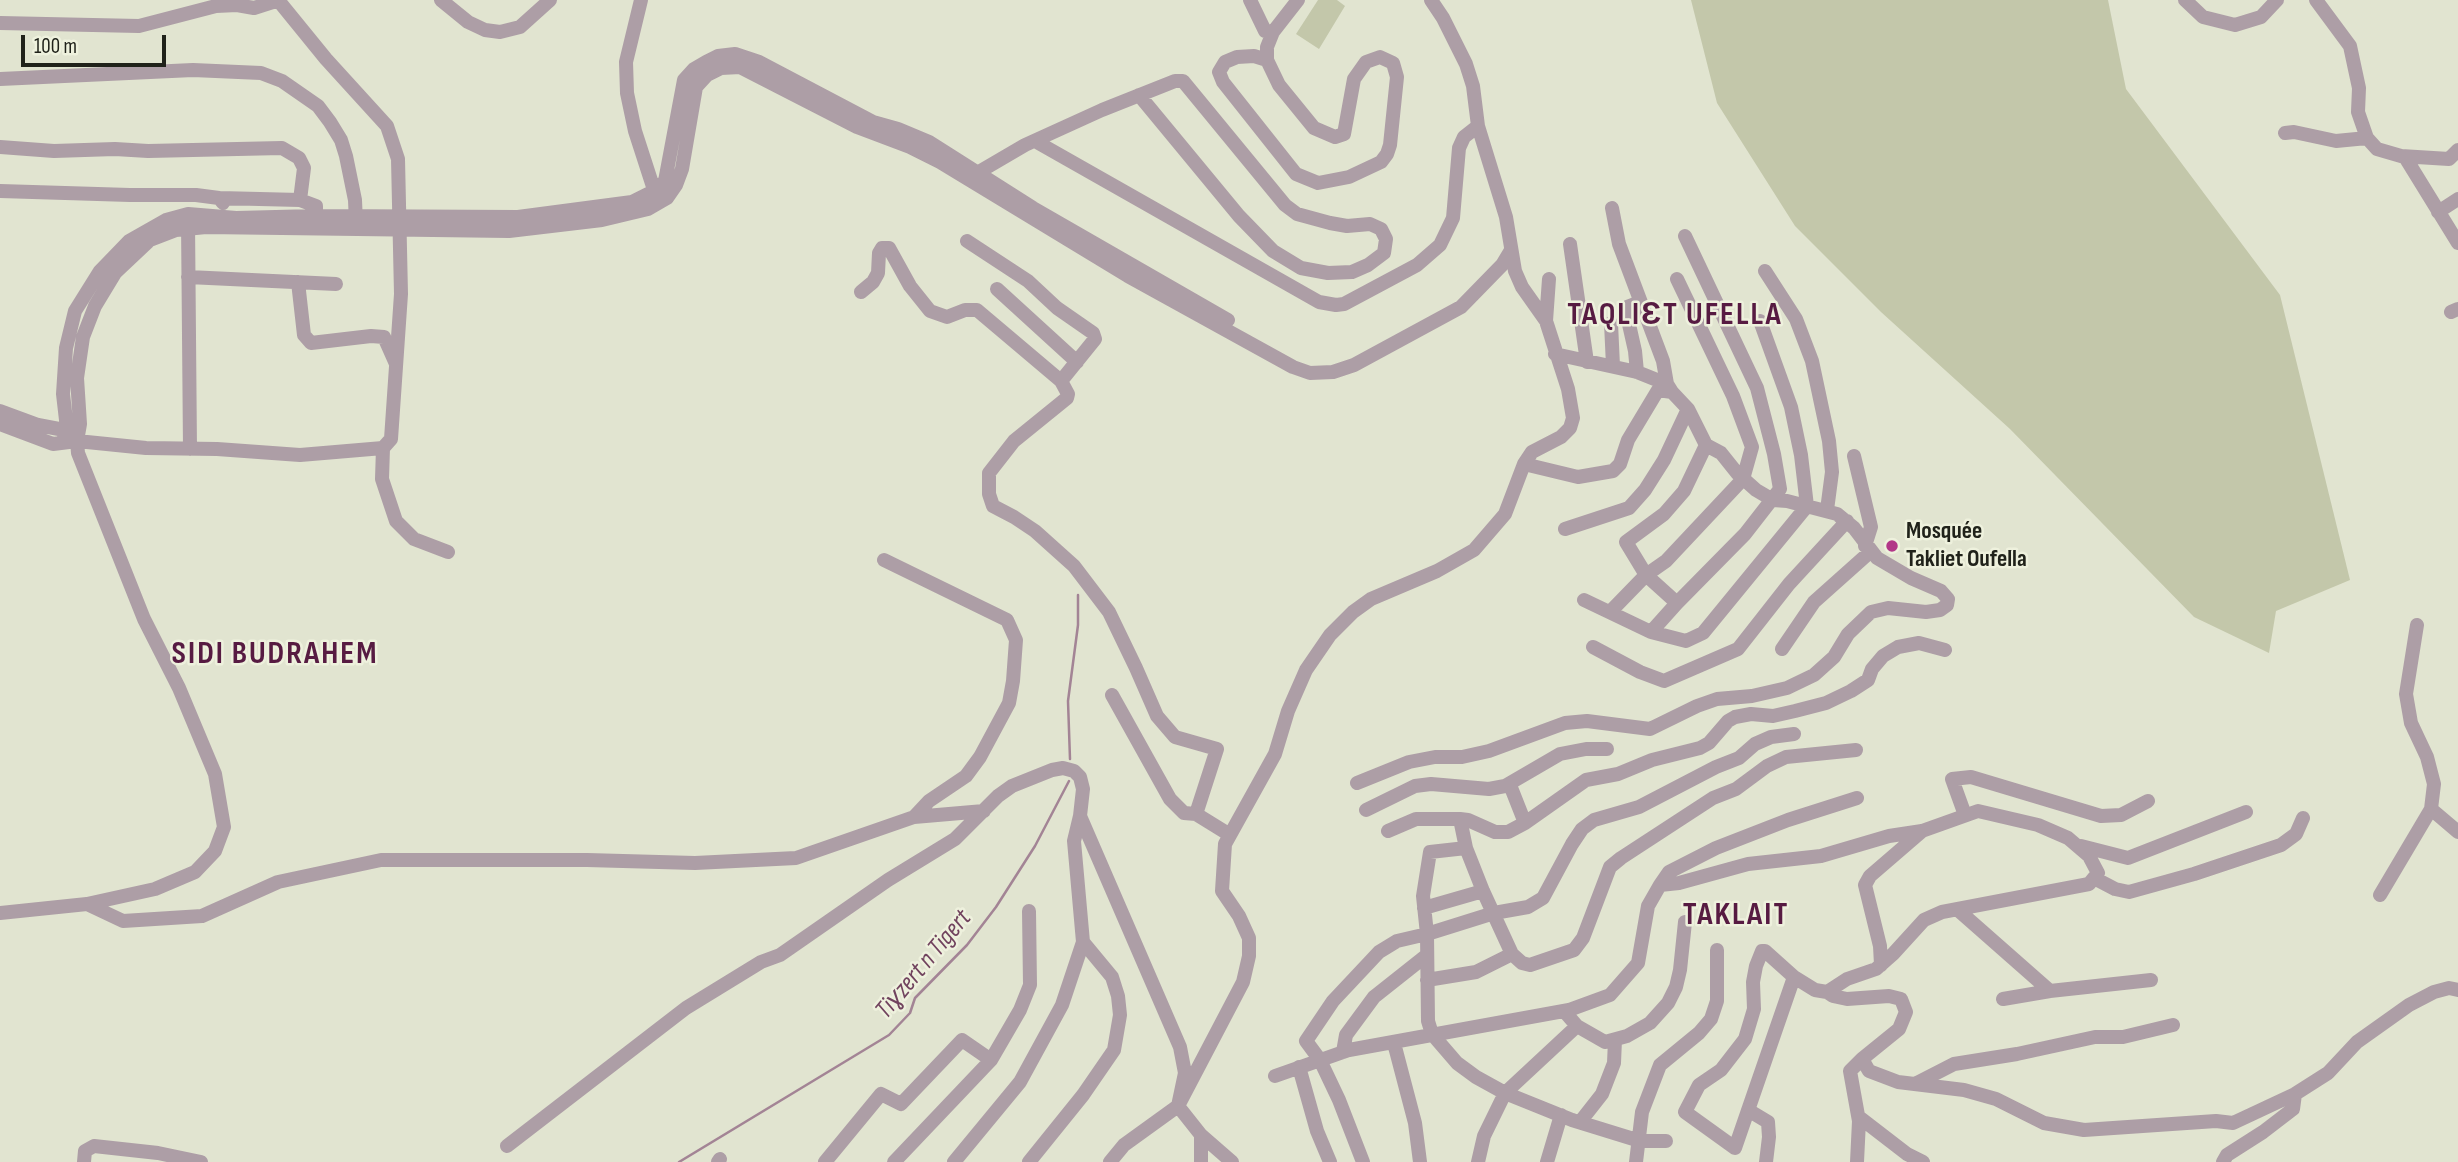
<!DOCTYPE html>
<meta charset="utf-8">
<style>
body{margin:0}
#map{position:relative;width:2458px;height:1162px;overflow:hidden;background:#e1e4d0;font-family:"Sofia Sans Condensed",sans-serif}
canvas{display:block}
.scale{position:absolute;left:21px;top:35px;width:145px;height:32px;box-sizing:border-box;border:4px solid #20221a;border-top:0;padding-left:9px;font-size:21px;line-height:24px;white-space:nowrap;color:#20221a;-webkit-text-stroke:5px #eef1dd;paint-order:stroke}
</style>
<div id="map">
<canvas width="2458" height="1162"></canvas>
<div class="scale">100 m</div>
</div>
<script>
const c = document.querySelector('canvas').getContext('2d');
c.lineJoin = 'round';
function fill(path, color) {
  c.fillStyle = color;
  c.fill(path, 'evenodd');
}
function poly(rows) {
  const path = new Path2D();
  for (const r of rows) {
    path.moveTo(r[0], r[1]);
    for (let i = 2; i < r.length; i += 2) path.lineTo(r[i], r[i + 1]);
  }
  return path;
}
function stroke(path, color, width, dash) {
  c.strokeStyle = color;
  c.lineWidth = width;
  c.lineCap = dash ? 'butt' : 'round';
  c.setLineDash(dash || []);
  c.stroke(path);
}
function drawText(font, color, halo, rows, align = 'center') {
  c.font = font + ' "Sofia Sans Condensed",sans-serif';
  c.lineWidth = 5;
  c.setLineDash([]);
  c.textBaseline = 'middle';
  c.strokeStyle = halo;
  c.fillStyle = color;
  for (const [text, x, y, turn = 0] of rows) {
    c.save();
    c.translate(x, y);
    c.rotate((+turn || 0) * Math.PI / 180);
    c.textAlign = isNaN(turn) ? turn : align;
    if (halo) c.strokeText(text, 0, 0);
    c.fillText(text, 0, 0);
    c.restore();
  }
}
const green = poly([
 [1318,0,1337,0,1345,6,1319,49,1296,34],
 [1691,0,2108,0,2126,89,2280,295,2350,580,2276,611,2269,653,2194,617,2010,429,1881,312,1795,226,1717,103]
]);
const stream = poly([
 [1070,759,1068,701,1078,625,1078,595],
 [679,1162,889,1035,910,1013,915,998,967,945,996,907,1035,846,1069,781]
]);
const minor = poly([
 [278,0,326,59,387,126,398,159,401,294,391,439,383,448,382,479,396,521,414,539,448,552],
 [441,0,468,22,485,30,500,32,520,27,550,0],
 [641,0,626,62,627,93,635,131,657,199],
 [1250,0,1265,31,1273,32,1298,0],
 [2185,0,2203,17,2235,25,2261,17,2277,0],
 [2316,0,2350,46,2359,88,2358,112,2367,138,2377,149,2401,156,2449,159,2458,150],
 [0,23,139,26,216,6,237,5,254,8,279,0],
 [1267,60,1254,56,1237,57,1225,62,1219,72,1223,82,1296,174,1318,183,1349,177,1381,162,1387,154,1390,145,1397,77,1393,63,1380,57,1366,62,1354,79,1344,134,1335,137,1314,128,1279,85,1267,60,1267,47,1273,32],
 [0,79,193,70,261,73,282,81,318,106,330,122,341,140,346,156,355,200,356,223],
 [2285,133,2294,132,2336,141,2367,138],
 [1035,141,1319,302,1336,305,1344,304,1417,265,1440,245,1453,218,1459,148,1464,137,1478,126],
 [0,147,54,151,115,149,148,151,282,148,299,158,304,168,300,200,219,198],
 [2405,157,2458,243],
 [972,176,1025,145,1102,110,1175,81,1183,81,1285,205,1297,214,1330,223,1347,226,1370,224,1381,229,1386,239,1384,253,1368,265,1352,272,1328,273,1301,268,1273,251,1239,216,1139,95],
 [0,191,130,195,196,195,219,198,223,203],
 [300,200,316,206,316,216],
 [1612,208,1619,244,1663,361,1667,384,1672,392],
 [2438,212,2458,199],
 [188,222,190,449],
 [1685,236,1757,388,1774,454,1780,489,1745,534,1677,603,1646,575,1626,542,1664,514,1684,491,1706,445],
 [967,241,1028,281,1057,308,1093,333,1095,339,1061,381],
 [1570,244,1587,362],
 [1765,271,1796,319,1812,361,1829,441,1832,472,1827,510],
 [188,277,336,284],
 [298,282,304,335,311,343,371,336,384,337,396,364],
 [997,289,1077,362],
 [861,292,873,282,878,273,879,253,882,248,889,248,910,286,930,311,947,317,965,310,977,310,1061,381,1068,394,1067,398,1014,441,989,473,989,494,993,506,1014,517,1035,531,1074,566,1109,612,1136,668,1157,716,1175,737,1217,749,1196,814,1230,835],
 [2451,312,2458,309],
 [1546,321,1549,279],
 [1611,323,1613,366],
 [1555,354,1637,372,1667,384],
 [1637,372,1635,351,1626,311,1627,307,1640,302],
 [0,411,38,425,59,429,76,440],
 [0,424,53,444,77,441,146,448,217,449,300,455,383,448],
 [77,441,66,420,63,394,66,348,75,311,100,271,129,241,166,220,188,214,236,218,316,216,518,217,632,202,654,191,665,181,684,80,694,69,706,62,718,56,735,54,759,62,873,122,898,129,929,142,1033,208,1228,320],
 [1854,456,1871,527,1865,546],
 [1565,529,1629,508,1645,490,1664,460,1688,409],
 [884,560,1007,620,1016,640,1013,681,1009,703,980,757,966,776,929,801,914,817],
 [1584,600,1651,632,1686,641,1703,633,1807,506,1801,455,1791,407,1760,321],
 [1611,611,1646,575,1666,561,1743,479,1752,447,1733,396,1677,279],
 [2417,625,2406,694,2411,723,2427,757,2434,784,2431,809,2458,832],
 [1651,632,1677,603],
 [1593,647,1640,672,1664,681,1738,649,1789,584,1847,521],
 [1782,649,1814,602,1870,552],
 [1112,695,1170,799,1184,813,1196,814],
 [1357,783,1409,762,1435,757,1462,757,1489,751,1565,723,1587,721,1650,729,1697,706,1717,699,1752,696,1787,688,1814,675,1834,657,1848,634,1871,612,1888,608,1926,612,1940,610,1947,605,1948,599,1941,591,1911,578,1877,558,1854,528,1837,514,1787,501,1773,500,1756,490,1737,473,1721,453,1706,445,1688,409,1672,392,1658,390,1628,440,1620,464,1613,471,1578,477,1524,464],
 [1510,785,1525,823],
 [1857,798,1788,820,1716,848,1669,872,1660,885,1679,883,1748,864,1821,856,1889,836,1922,831,1978,811,2038,825,2068,838,2089,856,2098,873,2089,884,1942,912,1924,920,1893,954,1876,969,1847,979,1827,992,1833,996,1847,999,1889,996,1901,999,1906,1012,1899,1029,1862,1059,1869,1071,1898,1082,1964,1090,1996,1099,2044,1123,2084,1130,2216,1121,2233,1123,2295,1094,2328,1073,2357,1042,2409,1005,2434,992,2449,988,2458,990],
 [1366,810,1415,786,1431,784,1489,789,1505,786,1560,754,1586,749,1607,749],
 [1965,815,1952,779,1971,777,2101,816,2121,815,2148,801],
 [1080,816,1180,1047,1185,1073,1178,1106,1201,1135,1232,1162],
 [1388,831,1416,819,1460,819],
 [2081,846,2128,858,2246,812],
 [1466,848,1460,819,1468,820,1495,832,1508,832,1525,823,1586,780,1618,774,1652,760,1700,748,1709,743,1728,721,1735,717,1751,714,1773,716,1795,711,1826,703,1851,691,1868,680,1872,669,1883,656,1898,647,1919,643,1945,650],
 [2094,878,2115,889,2129,892,2194,874,2281,845,2296,834,2303,818],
 [2380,895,2431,809],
 [87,904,123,921,202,916,278,882,381,860,587,860,695,863,796,858,914,817,984,811],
 [1424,908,1483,891],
 [1958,910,2050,991,2151,980],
 [0,913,87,904,155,889,195,872,215,851,224,827,215,774,179,688,144,619,78,453,77,441,80,424,77,378,83,337,95,306,115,273,150,240,176,230,206,227,509,231,602,220,648,209,667,198,676,185,682,169,696,87,707,75,721,68,740,67,857,127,910,147,940,162,1128,276,1293,367,1310,373,1333,372,1354,365,1461,307,1502,265,1511,250],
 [1881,965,1880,946,1865,885,1870,876,1921,832],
 [1794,977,1735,1148,1685,1112,1699,1085,1721,1070,1745,1039,1754,1009,1753,982,1756,966,1762,951,1765,951,1794,977,1815,990,1827,992],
 [1427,980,1476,972,1512,954],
 [2003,999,2050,991],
 [1564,1011,1577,1026,1605,1042,1627,1036,1650,1023,1668,1003,1676,987,1680,970,1685,922],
 [1394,1043,1415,1123,1420,1162],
 [1343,1052,1346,1035,1374,997,1427,955],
 [1299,1067,1317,1131,1330,1162],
 [1275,1076,1349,1050,1569,1010,1610,995,1638,963,1648,906,1660,885],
 [1915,1084,1954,1064,2017,1054,2095,1037,2123,1037,2173,1025],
 [1748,1110,1768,1122,1769,1137,1766,1162],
 [1859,1117,1907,1154,1923,1162],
 [1580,1122,1602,1094,1614,1063,1615,1040],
 [1201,1135,1201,1162],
 [1666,1141,1640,1141,1572,1120,1505,1093,1476,1077,1457,1063,1432,1034,1428,1021,1427,934,1423,896,1430,852,1466,848,1483,891,1512,954,1522,963,1530,965,1574,950,1583,938,1610,867,1621,858,1713,798,1736,789,1767,766,1786,757,1856,750],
 [507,1146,686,1008,761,962,780,955,888,880,955,839,998,796,1012,786,1052,770,1063,768,1074,771,1080,777,1083,789,1080,816,1074,841,1083,942,1062,1005,1020,1082,954,1162],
 [84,1162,85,1151,94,1146,158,1153,201,1162],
 [718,1162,720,1159],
 [825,1162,881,1094,901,1104,962,1040,991,1060],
 [894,1162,991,1060,1020,1010,1030,985,1029,911],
 [1029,1162,1083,1095,1114,1050,1120,1015,1118,996,1112,977,1083,942],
 [1110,1162,1124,1145,1178,1106,1243,982,1249,956,1249,938,1239,916,1222,891,1225,844,1275,754,1288,711,1306,670,1330,635,1353,612,1371,599,1437,571,1474,550,1505,514,1524,464,1532,452,1561,437,1570,428,1573,418,1568,389,1546,321,1522,287,1515,271,1506,217,1478,126,1473,86,1466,64,1443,18,1431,0],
 [1363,1162,1339,1100,1320,1060,1306,1041,1333,1001,1379,952,1397,941,1427,934,1494,913,1528,907,1543,898,1572,844,1582,829,1594,820,1639,807,1716,767,1739,758,1755,744,1771,737,1794,734],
 [1478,1162,1484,1136,1505,1093,1577,1026],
 [1547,1162,1561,1115],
 [1636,1162,1642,1112,1660,1065,1699,1033,1711,1019,1717,1001,1717,950],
 [1857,1162,1859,1121,1850,1071,1862,1059],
 [2223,1162,2227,1155,2263,1132,2293,1109,2295,1094]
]);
const markers = [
 [1892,546,7,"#b23788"]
];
const poiNames = [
 ["Mosquée",1906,532],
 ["Takliet Oufella",1906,560]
];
const waterNames = [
 ["Tiɣzert n Tigert",924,965,-50]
];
const districtNames = [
 ["TAQLIƐT UFELLA",1675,316],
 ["SIDI BUDRAHEM",275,655],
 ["TAKLAIT",1736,916]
];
fill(green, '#c3c7aa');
stroke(stream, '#a38495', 2.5);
stroke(minor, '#ad9ea6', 14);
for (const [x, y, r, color] of markers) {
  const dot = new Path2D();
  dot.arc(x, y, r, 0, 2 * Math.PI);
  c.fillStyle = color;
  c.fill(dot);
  stroke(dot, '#eef1dd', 2.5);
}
drawText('bold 24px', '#20221a', '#eef1dd', poiNames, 'left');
drawText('italic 26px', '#71435e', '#eef1dd', waterNames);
c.letterSpacing = '2px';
drawText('bold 32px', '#571b42', '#eef1dd', districtNames);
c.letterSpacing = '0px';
</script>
